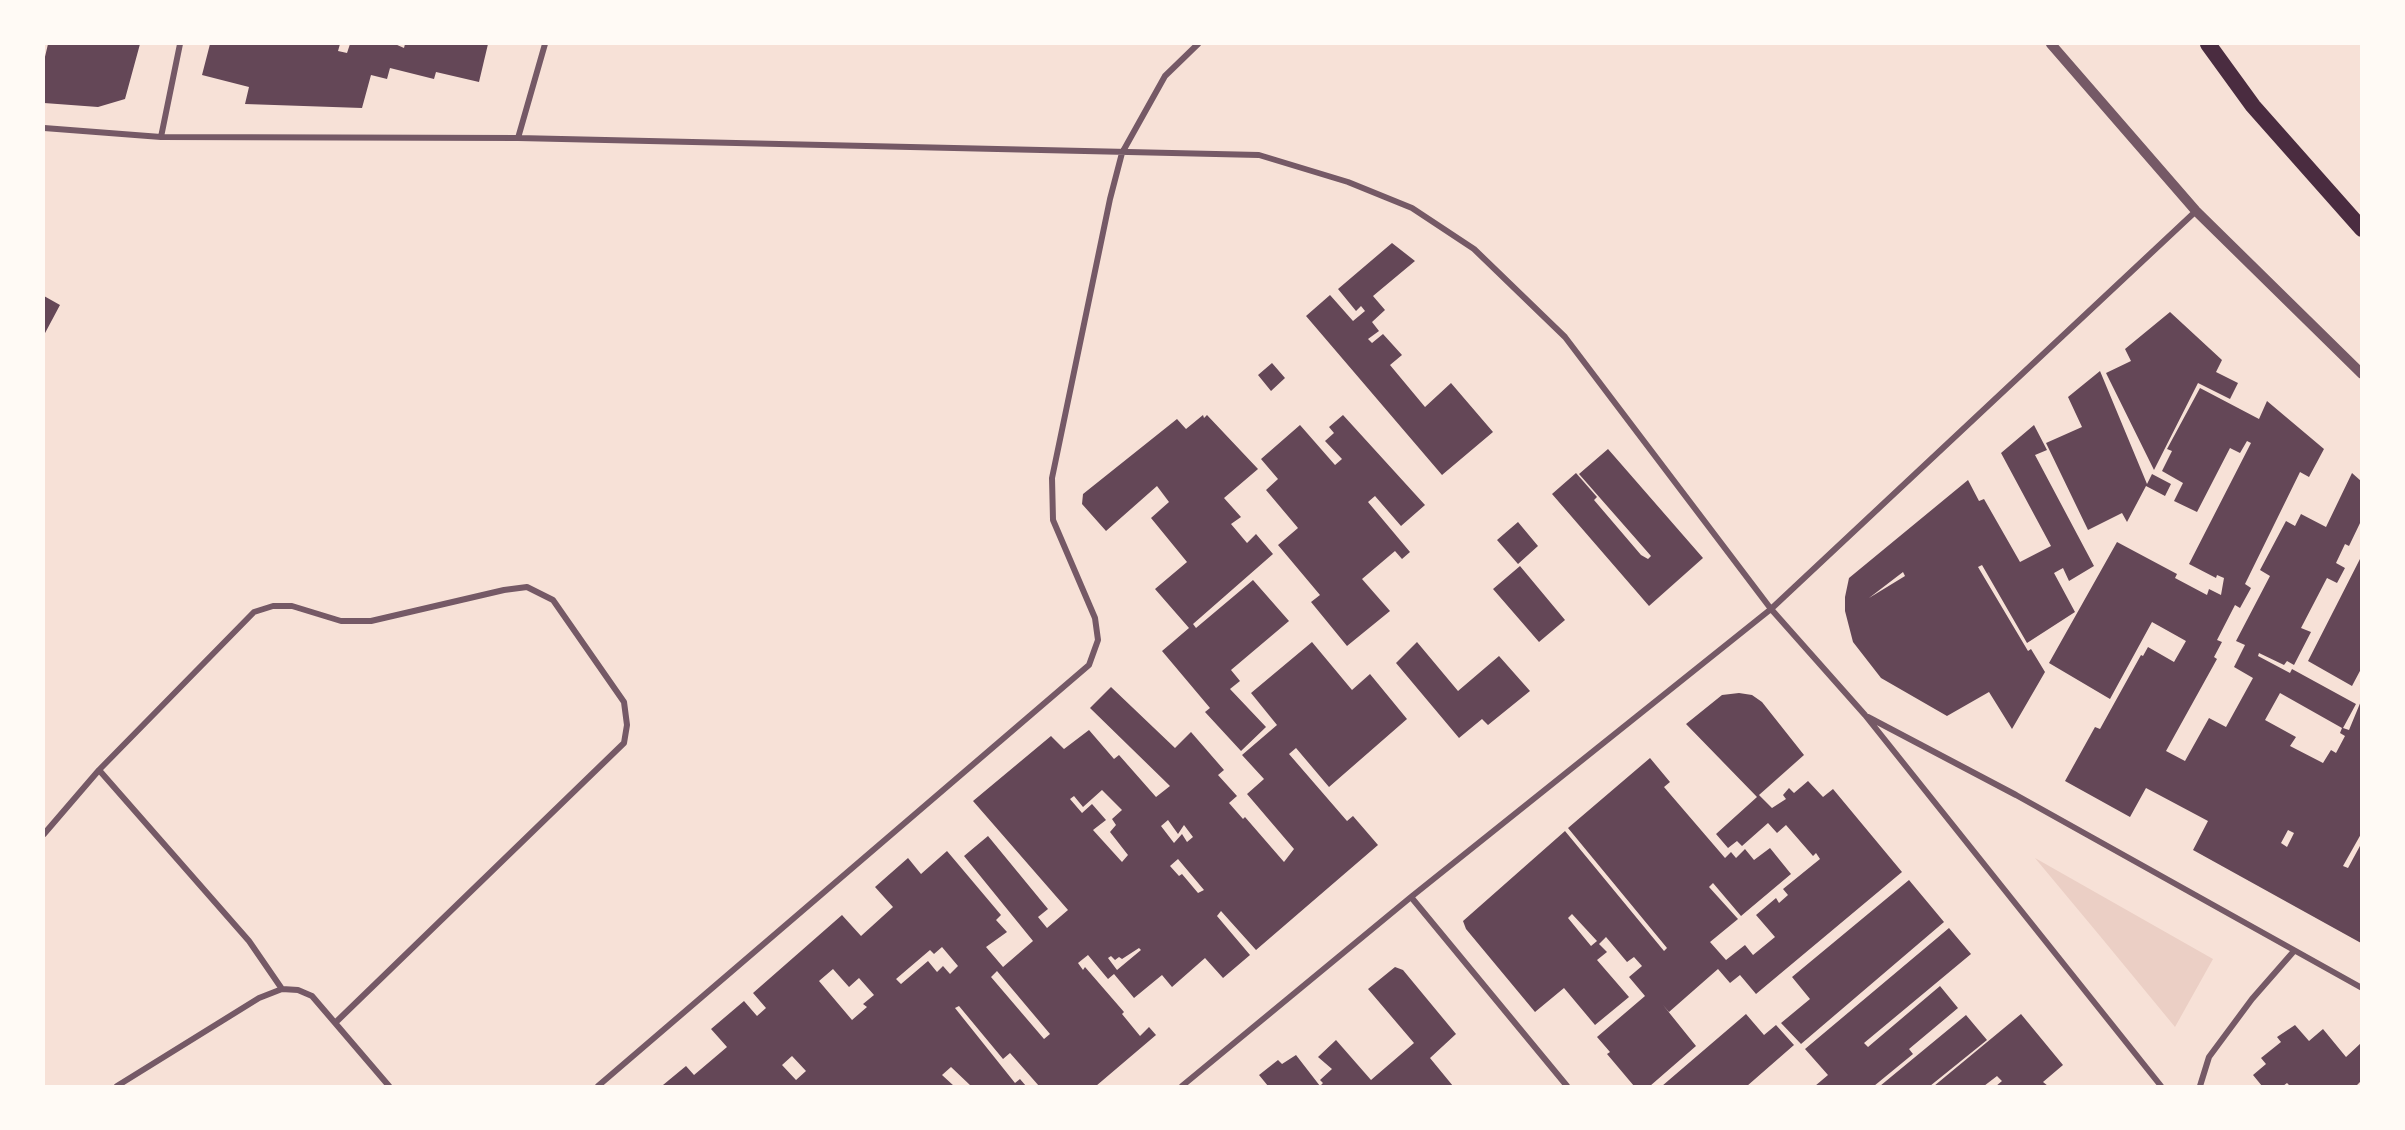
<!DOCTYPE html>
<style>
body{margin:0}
#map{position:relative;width:2405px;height:1130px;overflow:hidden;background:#f7e1d7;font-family:"Varela Round",sans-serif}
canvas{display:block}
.frame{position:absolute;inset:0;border:45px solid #fffaf5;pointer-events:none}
</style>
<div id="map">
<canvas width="2405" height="1130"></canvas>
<div class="frame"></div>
</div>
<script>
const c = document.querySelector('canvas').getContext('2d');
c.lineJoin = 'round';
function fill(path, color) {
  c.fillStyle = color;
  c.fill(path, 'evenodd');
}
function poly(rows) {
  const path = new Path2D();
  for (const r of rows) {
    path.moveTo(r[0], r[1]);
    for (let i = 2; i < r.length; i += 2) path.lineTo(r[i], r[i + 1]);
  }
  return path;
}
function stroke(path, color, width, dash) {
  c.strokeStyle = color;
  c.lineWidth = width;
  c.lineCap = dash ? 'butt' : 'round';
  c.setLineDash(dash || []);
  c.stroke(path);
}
const green = poly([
 [2035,858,2213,959,2175,1027,2100,936]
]);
const building = poly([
 [48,44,140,44,125,99,98,107,44,103,44,61],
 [210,44,340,44,338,51,347,53,350,44,395,44,404,48,405,44,488,44,479,82,436,72,434,79,390,68,387,79,371,75,362,108,245,104,249,87,202,75],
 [1392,243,1415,261,1373,296,1385,310,1372,322,1379,331,1368,339,1372,343,1383,334,1402,355,1390,365,1425,407,1451,383,1493,432,1442,475,1306,316,1330,295,1353,321,1365,311,1361,306,1356,311,1338,289],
 [44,296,60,305,44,335],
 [2170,312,2222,360,2216,372,2238,383,2230,399,2198,383,2154,470,2106,373,2131,361,2125,349],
 [1272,363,1285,378,1271,391,1258,375],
 [2100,371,2147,484,2152,474,2171,484,2165,496,2146,486,2127,522,2122,513,2088,530,2046,443,2082,427,2068,397],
 [2200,388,2259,419,2267,401,2324,449,2309,477,2300,472,2245,584,2251,588,2240,608,2235,605,2217,640,2222,642,2214,657,2217,659,2166,751,2185,761,2209,718,2226,727,2253,678,2234,667,2245,645,2236,641,2270,576,2260,570,2286,521,2295,526,2301,514,2326,527,2352,473,2361,481,2361,521,2349,546,2345,544,2336,563,2345,568,2337,583,2327,578,2301,628,2311,632,2294,665,2287,661,2284,665,2259,653,2258,656,2290,673,2292,669,2356,704,2343,728,2349,730,2361,701,2361,834,2343,866,2348,868,2361,844,2361,943,2193,850,2208,821,2146,788,2130,817,2065,781,2095,727,2100,729,2141,655,2143,656,2148,647,2174,662,2186,641,2152,622,2110,699,2049,663,2117,542,2177,574,2175,578,2207,595,2209,589,2221,595,2224,578,2217,575,2216,578,2189,564,2251,443,2247,441,2240,453,2230,448,2197,512,2174,501,2183,483,2162,471,2172,451,2167,449],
 [2280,693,2342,728,2340,733,2345,736,2336,753,2331,750,2323,763,2290,746,2296,737,2265,720],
 [2288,830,2294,833,2287,847,2281,843],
 [1203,415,1204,418,1207,415,1258,469,1224,498,1241,517,1231,524,1247,543,1256,534,1273,554,1193,624,1196,628,1253,580,1289,621,1231,670,1240,681,1230,689,1266,727,1241,751,1205,712,1210,708,1162,651,1189,628,1155,589,1187,562,1151,518,1169,502,1157,486,1106,531,1082,504,1083,494,1177,419,1186,429],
 [1343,415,1425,505,1401,526,1375,496,1368,502,1410,552,1402,559,1395,551,1362,579,1390,611,1347,646,1311,602,1320,595,1278,545,1298,528,1266,490,1278,479,1261,459,1300,425,1335,465,1342,459,1325,441,1334,433,1329,427],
 [2034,425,2047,450,2035,455,2094,566,2069,581,2063,568,2054,573,2075,612,2027,643,1982,565,1978,567,2028,651,2031,649,2045,672,2012,729,1989,692,1947,716,1881,678,1853,642,1845,611,1845,597,1849,578,1968,480,1979,501,1984,499,2020,562,2051,546,2001,453],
 [1903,572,1905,576,1869,598],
 [1608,449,1703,558,1649,606,1552,494,1576,473,1597,497,1594,500,1641,555,1648,559,1651,556,1579,474],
 [1518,522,1538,546,1518,564,1497,540],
 [2361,557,2361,669,2352,686,2308,661],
 [1520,566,1565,620,1539,642,1493,589],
 [1312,642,1352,690,1370,674,1407,719,1329,787,1296,748,1289,754,1347,821,1353,816,1378,845,1256,950,1221,911,1217,916,1250,955,1223,978,1205,958,1172,987,1162,975,1134,998,1114,974,1108,979,1088,955,1078,963,1083,970,1085,967,1124,1012,1122,1014,1140,1036,1149,1027,1156,1035,1096,1086,1039,1086,1010,1053,1003,1059,959,1006,955,1008,1015,1083,1020,1079,1026,1086,971,1086,951,1067,942,1075,954,1086,663,1085,686,1066,694,1075,727,1047,711,1029,744,1001,757,1016,766,1008,753,993,842,915,861,936,893,907,875,887,908,858,921,874,947,851,1001,915,996,920,1007,932,986,947,1003,967,1033,941,964,856,988,836,1048,909,1038,917,1047,928,1068,910,973,801,1051,736,1064,749,1089,730,1114,759,1119,755,1156,797,1170,786,1090,708,1111,687,1175,748,1191,732,1224,770,1218,775,1237,796,1229,803,1243,819,1245,817,1284,862,1294,849,1247,794,1264,779,1242,755,1277,725,1251,693],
 [1102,790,1122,810,1112,819,1116,825,1110,832,1128,855,1122,862,1093,830,1106,820,1092,804,1082,813,1070,799,1074,796,1083,807],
 [1168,820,1178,834,1184,825,1193,837,1187,842,1182,834,1174,843,1161,826],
 [1178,859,1204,890,1198,893,1182,874,1179,876,1170,866],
 [942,947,958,966,950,974,943,966,937,972,928,961,901,984,896,979,930,950,934,954],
 [1139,948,1141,950,1117,970,1108,958,1111,956,1115,960,1119,957,1122,959],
 [833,969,849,987,859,978,874,995,863,1004,867,1007,852,1020,819,981],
 [997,971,1050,1034,1044,1039,991,977],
 [792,1056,806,1071,796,1080,782,1065],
 [1417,642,1458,691,1499,656,1530,691,1488,725,1482,719,1459,738,1396,663],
 [1739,693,1752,695,1762,702,1804,755,1759,795,1772,808,1786,799,1783,795,1789,788,1794,793,1808,781,1823,797,1833,789,1902,872,1756,994,1740,975,1730,983,1718,969,1669,1012,1663,1005,1696,1046,1650,1086,1634,1086,1607,1054,1610,1052,1597,1037,1645,996,1629,977,1642,966,1634,957,1627,962,1606,937,1599,944,1607,952,1597,960,1629,997,1595,1025,1564,988,1535,1012,1466,929,1463,921,1565,831,1664,951,1667,948,1568,828,1650,758,1670,782,1664,787,1725,858,1731,852,1736,858,1745,849,1754,860,1770,848,1791,874,1741,916,1713,883,1709,887,1738,919,1710,942,1726,960,1745,945,1753,955,1775,937,1756,915,1776,898,1779,903,1788,895,1783,889,1820,859,1816,853,1813,856,1786,825,1777,833,1768,823,1742,846,1737,841,1728,848,1716,834,1757,797,1686,724,1722,695],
 [1572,914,1597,941,1591,946,1568,918],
 [1909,880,1944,922,1801,1044,1781,1023,1810,999,1792,977],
 [1949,928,1971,954,1864,1043,1868,1047,1940,986,1958,1008,1909,1049,1913,1054,1874,1086,1815,1086,1828,1075,1805,1049],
 [1395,967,1403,970,1456,1034,1430,1058,1453,1086,1268,1086,1259,1075,1278,1060,1282,1064,1296,1055,1320,1086,1323,1083,1320,1080,1332,1069,1318,1057,1336,1040,1371,1080,1414,1043,1368,989],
 [1746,1014,1764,1035,1776,1025,1794,1045,1747,1086,1662,1086],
 [2021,1014,2063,1065,2043,1082,2048,1086,1996,1086,2002,1081,1997,1076,1984,1086,1934,1086],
 [1966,1015,1987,1040,1930,1086,1880,1086],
 [2295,1025,2309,1041,2323,1029,2346,1057,2361,1043,2361,1081,2356,1086,2290,1086,2287,1083,2283,1086,2262,1086,2253,1075,2266,1064,2261,1058,2281,1042,2277,1037]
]);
const minor = poly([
 [44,128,161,137,518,138,1259,155,1348,182,1412,208,1474,249,1565,337,1771,609,1865,715,2161,1086],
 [161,137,180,44],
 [518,138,545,44],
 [1868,717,2016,795,2362,988],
 [99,770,249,941,282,989],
 [44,834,99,770,254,612,273,606,292,606,341,621,371,621,504,590,527,587,553,600,624,702,627,725,624,743,335,1023],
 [1411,897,1567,1086],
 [117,1086,259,998,282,989,298,990,312,996,389,1086],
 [598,1086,1089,665,1098,640,1095,618,1053,520,1052,478,1110,199,1122,153,1165,76,1198,44],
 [1182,1086,1411,897,1771,609,2196,211],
 [2200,1086,2209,1057,2252,999,2294,951]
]);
const tertiary = poly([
 [2051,44,2196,211,2362,374]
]);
const trunk = poly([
 [2208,44,2253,106,2362,229]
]);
fill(green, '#ebcfc5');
fill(building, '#644757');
stroke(minor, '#755966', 6);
stroke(tertiary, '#755966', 10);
stroke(trunk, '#4a2c40', 16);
</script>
